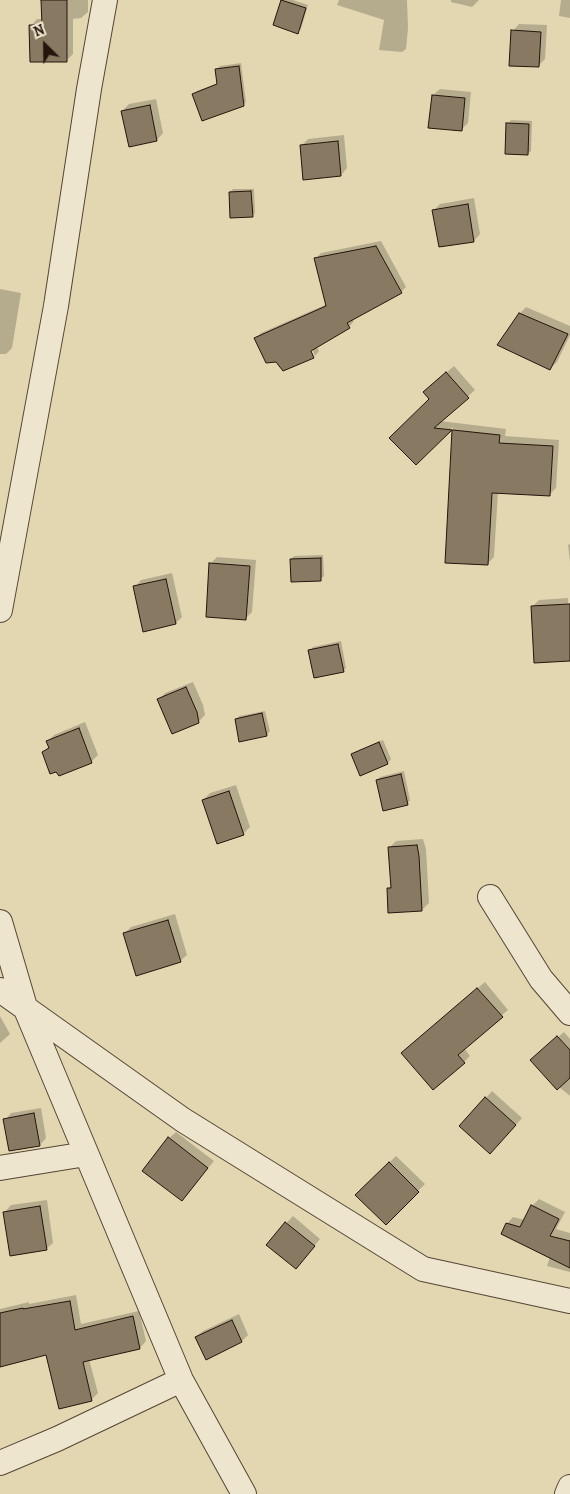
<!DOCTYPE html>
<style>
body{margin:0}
#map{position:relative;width:570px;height:1494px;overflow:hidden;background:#e3d7b2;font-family:Alegreya,serif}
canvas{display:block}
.north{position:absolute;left:20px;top:20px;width:50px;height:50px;-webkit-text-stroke:4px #ede5cd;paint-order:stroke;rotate:337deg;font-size:14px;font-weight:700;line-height:20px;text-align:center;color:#24140b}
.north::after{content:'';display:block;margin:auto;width:18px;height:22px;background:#24140b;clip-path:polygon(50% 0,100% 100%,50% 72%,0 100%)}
</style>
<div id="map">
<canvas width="570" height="1494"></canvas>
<div class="north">N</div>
</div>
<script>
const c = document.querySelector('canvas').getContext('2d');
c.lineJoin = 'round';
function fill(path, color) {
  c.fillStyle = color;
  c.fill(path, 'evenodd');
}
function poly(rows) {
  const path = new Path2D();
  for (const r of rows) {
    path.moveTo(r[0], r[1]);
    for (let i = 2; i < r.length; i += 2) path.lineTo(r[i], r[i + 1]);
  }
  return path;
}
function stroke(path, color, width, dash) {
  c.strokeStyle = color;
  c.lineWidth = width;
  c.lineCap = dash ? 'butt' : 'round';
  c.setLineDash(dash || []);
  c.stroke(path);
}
const shadow = poly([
 [42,0,88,0,88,12,81,18,73,19,73,54,67,60,31,26,37,19,43,19],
 [283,0,293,0,308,5,301,29,297,32],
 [339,0,407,0,408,28,406,49,402,52,379,50,384,20,337,5],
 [451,0,479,0,472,7,451,2],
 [561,0,570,0,570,18,559,16],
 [519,24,547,25,545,59,538,66,513,31],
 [241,63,246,102,243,105,194,94,197,91,218,83,216,70,220,66],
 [440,89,471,92,468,123,461,130,433,95],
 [156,99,163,133,157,140,122,111,129,104],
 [511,120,532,121,531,151,527,154,508,123],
 [344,135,347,168,341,175,301,146,308,139],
 [233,189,254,189,255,213,252,216,230,192],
 [474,198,480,234,474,241,433,211,440,204],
 [381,241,406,287,401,292,352,319,354,321,349,327,316,346,319,351,315,356,310,344,307,345,312,356,314,356,284,370,256,338,261,333,327,304,315,259,321,253],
 [0,289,21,293,12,348,6,354,0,354],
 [526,307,570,326,570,335,557,362,550,369,520,313],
 [454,366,475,390,440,421,506,429,505,436,559,440,556,488,549,495,498,492,494,557,487,564,447,561,453,427,416,464,430,399,431,386],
 [570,544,570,561,568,545],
 [323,555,324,576,321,579,291,559,294,556],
 [217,557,256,560,252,612,245,619,210,564],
 [172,573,182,617,176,623,135,587,141,580],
 [568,598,570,637,533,606,539,600],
 [341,641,346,668,343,671,310,651,313,647],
 [193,682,203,705,205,715,198,722,159,700,165,693],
 [265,711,270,731,267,735,240,740,236,720,239,716],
 [85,722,98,755,91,762,57,771,43,752,50,746,48,741,54,735],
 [383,740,391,759,388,763,361,774,352,755,355,752],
 [404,771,410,800,407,804,377,780,380,777],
 [236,785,250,827,243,834,203,800,210,793],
 [423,839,426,849,429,903,422,910,388,889,392,885,389,848,396,841],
 [175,914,187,955,180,961,124,934,131,927],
 [485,982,508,1010,464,1048,470,1056,464,1062,409,1046],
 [0,1016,10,1034,0,1043],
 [564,1032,570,1039,570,1096,559,1087,537,1055],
 [492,1091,522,1118,497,1146,486,1098],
 [41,1108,46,1138,40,1145,5,1120,11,1113],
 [176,1132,214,1161,182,1200,169,1138],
 [396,1156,425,1184,386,1223,357,1195],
 [539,1199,565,1212,556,1229,570,1233,570,1272,547,1266,550,1257,507,1224,513,1217,525,1220,532,1206],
 [47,1200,53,1243,46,1249,5,1212,11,1205],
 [293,1216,320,1239,306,1256,267,1244],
 [76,1295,81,1324,139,1311,146,1341,140,1348,89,1359,98,1393,92,1399,60,1407,47,1354,0,1365,0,1309,29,1302,29,1304],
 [239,1314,248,1335,242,1341,206,1358,196,1337,203,1331]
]);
const building = poly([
 [41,0,67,0,67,62,30,62,29,25,42,25,41,0],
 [281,0,306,8,298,34,273,25,281,0],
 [511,30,541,32,539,67,509,66,511,30],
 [239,66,244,106,202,121,192,94,217,84,215,69,239,66],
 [432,95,465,98,462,131,428,128,432,95],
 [150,105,157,141,129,147,121,111,150,105],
 [506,123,529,124,528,155,505,154,506,123],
 [338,141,341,176,303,180,300,145,338,141],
 [251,191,253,217,230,218,229,192,251,191],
 [468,204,474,242,439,247,432,210,468,204],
 [376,246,402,293,347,323,350,328,311,351,314,358,283,371,276,362,266,363,254,338,326,306,314,258,376,246],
 [519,313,568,334,550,370,497,345,519,313],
 [446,372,469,398,434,428,500,435,499,443,553,446,550,496,492,493,488,565,445,563,452,430,416,465,389,438,429,399,423,392,446,372],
 [321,558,321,581,291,582,290,559,321,558],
 [209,563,250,566,246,620,206,617,209,563],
 [166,579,176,624,143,632,133,586,166,579],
 [570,604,570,661,534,663,531,606,570,604],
 [338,644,344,672,314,678,308,650,338,644],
 [186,687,197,712,199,723,172,734,157,699,186,687],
 [262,713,267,736,239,742,235,719,262,713],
 [79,728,92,763,59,776,56,772,50,774,42,752,49,748,46,741,79,728],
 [379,742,388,764,360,776,351,754,379,742],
 [401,774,408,805,383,811,376,780,401,774],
 [229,791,244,835,217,844,202,800,229,791],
 [417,845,419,856,422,911,388,913,387,888,391,888,388,847,417,845],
 [168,920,181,962,136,976,123,933,168,920],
 [477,988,503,1017,458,1055,465,1063,433,1090,401,1053,477,988],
 [557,1036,570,1050,570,1078,557,1090,530,1060,557,1036],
 [485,1097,516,1125,490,1154,459,1126,485,1097],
 [34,1113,40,1146,9,1151,3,1119,34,1113],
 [168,1137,208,1168,182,1201,142,1171,168,1137],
 [389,1162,419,1192,386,1225,355,1195,389,1162],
 [531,1205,559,1219,550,1236,570,1241,570,1268,501,1234,506,1223,520,1227,531,1205],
 [40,1206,47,1250,10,1256,3,1212,40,1206],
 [285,1222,315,1246,296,1269,266,1245,285,1222],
 [70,1301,75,1330,133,1316,140,1349,83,1362,92,1401,59,1409,46,1355,0,1367,0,1313,23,1308,23,1309,70,1301],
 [232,1320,242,1342,206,1360,195,1337,232,1320]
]);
const street = poly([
 [0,610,56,306,89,89,105,0],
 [490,897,541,979,570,1013],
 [0,922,25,1007,181,1380,244,1494],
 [0,990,183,1120,423,1269,570,1301],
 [0,1168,86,1154],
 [0,1463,57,1439,181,1380],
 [567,1494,570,1487]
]);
fill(shadow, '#0003');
fill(building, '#877962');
stroke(building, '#24140b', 1);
stroke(street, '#544535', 26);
stroke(street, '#ede5cd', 24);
</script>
